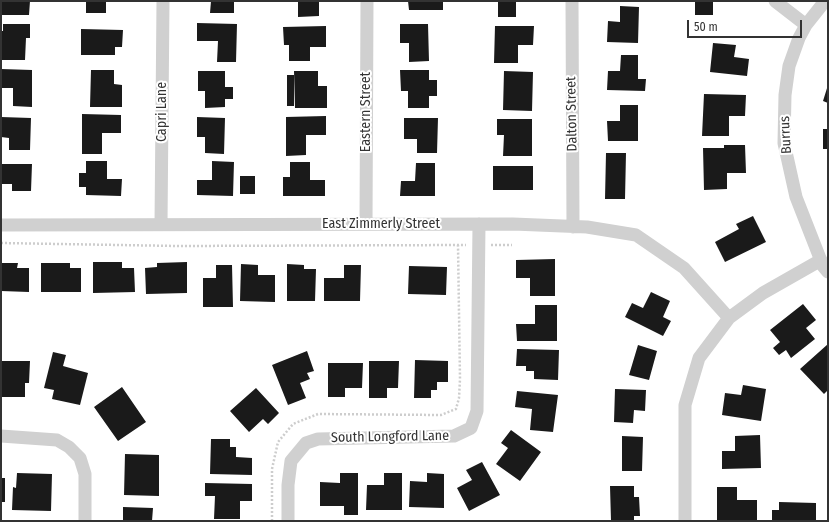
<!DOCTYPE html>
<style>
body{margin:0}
#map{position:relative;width:829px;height:522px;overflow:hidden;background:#fff;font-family:"Fira Sans Condensed",sans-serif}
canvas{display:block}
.frame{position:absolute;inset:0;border:2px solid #333;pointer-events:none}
.scale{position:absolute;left:687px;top:20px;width:115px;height:18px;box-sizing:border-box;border:2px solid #333;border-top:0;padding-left:5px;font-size:12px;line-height:14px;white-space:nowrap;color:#333;-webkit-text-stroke:3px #fff;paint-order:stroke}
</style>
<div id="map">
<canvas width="829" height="522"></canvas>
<div class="frame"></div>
<div class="scale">50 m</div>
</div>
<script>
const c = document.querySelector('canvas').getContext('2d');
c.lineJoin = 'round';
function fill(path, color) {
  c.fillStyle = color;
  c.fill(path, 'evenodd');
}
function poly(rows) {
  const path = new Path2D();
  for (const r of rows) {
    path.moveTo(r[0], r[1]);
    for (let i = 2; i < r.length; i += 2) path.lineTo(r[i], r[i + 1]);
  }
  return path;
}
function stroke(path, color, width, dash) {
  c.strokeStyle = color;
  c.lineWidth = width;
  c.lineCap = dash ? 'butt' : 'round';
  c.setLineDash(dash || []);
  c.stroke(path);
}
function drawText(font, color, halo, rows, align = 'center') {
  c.font = font + ' "Fira Sans Condensed",sans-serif';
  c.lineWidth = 4;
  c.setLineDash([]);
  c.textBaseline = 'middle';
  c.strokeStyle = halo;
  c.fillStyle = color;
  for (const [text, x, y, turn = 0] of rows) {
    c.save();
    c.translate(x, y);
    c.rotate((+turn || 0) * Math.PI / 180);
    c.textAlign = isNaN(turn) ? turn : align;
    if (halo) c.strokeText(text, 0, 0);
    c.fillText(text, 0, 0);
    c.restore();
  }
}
const building = poly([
 [2,1,30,1,29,15,2,15],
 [86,1,106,1,106,13,86,13],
 [211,1,234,1,234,13,210,13],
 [298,1,319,1,319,16,298,17],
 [408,1,443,1,443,10,409,10],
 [498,1,516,1,516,17,498,17],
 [695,1,713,1,713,15,695,15],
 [620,6,639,7,638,43,607,42,608,21,620,22],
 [197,23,237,24,236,62,217,62,218,41,197,41],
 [3,24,30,24,30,38,26,38,25,60,1,60,1,31,3,31],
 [400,24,428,24,429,61,409,62,409,43,400,43],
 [326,26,326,47,310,47,310,61,289,61,289,45,284,45,283,27],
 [495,26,534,26,533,45,518,45,518,63,494,63],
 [81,29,123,30,122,47,115,47,115,55,81,55],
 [713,43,736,45,734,57,749,59,747,76,710,72],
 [621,55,638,55,638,79,646,79,645,91,607,90,608,71,620,71],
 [1,69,32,70,32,107,13,106,13,88,1,88],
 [91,70,114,70,114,84,122,85,122,107,90,107],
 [400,70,429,70,429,80,437,80,437,96,429,96,429,108,408,108,408,91,401,91],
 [198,71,225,71,225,87,233,87,233,99,225,99,225,107,205,108,205,91,198,91],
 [294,71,318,71,318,86,327,86,327,108,295,108],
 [504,71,533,72,532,111,503,110],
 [287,75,294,75,294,106,287,106],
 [828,85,828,103,823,101],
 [704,94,746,95,745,116,729,116,729,136,702,136],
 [620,105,638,105,638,141,608,141,607,121,620,121],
 [82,114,121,115,121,133,102,133,102,154,82,154],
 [326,116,326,135,306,135,306,155,286,156,286,117],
 [1,117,31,118,30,150,9,150,9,138,1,137],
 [197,117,225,118,224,154,205,153,205,137,197,137],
 [404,118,438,118,437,153,417,153,417,139,404,139],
 [497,119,532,119,532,156,503,156,504,135,497,135],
 [823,129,828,129,828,149,823,149],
 [724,145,745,145,746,173,727,173,727,189,704,190,703,148,724,148],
 [606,153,626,153,625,199,605,199],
 [86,161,107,161,107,179,122,179,121,196,86,195,86,187,79,187,79,173,86,173],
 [212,161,234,162,233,196,197,195,197,180,212,180],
 [290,162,310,162,310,180,325,180,325,196,283,196,283,177,290,177],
 [416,163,435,163,435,196,400,196,401,181,415,181],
 [1,164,32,164,31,191,12,191,12,184,1,184],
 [493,166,533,166,533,190,493,190],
 [240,176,255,176,255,194,240,194],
 [753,216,766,242,725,262,715,242,739,229,736,224],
 [555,259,555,296,530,296,530,278,516,278,516,260],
 [93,262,122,262,122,268,134,268,135,292,93,293],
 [187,262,187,293,146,294,145,268,157,267,157,263],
 [1,263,18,263,17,268,29,268,29,292,1,291],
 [41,263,70,263,70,268,81,268,81,292,41,292],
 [241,264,258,265,258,275,275,275,275,302,240,301],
 [287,264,304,265,304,269,316,269,315,301,287,301],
 [216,265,232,265,233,307,203,307,203,278,216,278],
 [344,265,361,265,360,301,324,301,324,278,344,278],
 [409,266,447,267,446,295,408,294],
 [651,292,670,301,663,317,671,321,663,336,625,317,632,303,643,308],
 [803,304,816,320,806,328,815,339,791,358,786,350,779,355,773,348,780,342,770,330],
 [535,305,557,305,557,341,517,341,516,324,535,324],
 [828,344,828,390,824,394,800,369],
 [638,345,657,351,649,380,629,375],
 [517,349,559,350,558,380,534,379,534,371,526,371,526,366,516,366],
 [307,351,314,371,307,373,310,379,300,383,306,398,288,405,272,365],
 [53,352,66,355,63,366,88,373,80,405,52,399,54,390,44,388],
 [415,360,448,361,448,382,437,382,437,390,431,390,431,398,414,398],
 [1,361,30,361,29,383,25,383,25,397,1,397],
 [369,361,399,361,398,388,387,388,387,398,369,398],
 [328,363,363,363,362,388,345,388,345,397,328,397],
 [743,385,766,389,761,421,722,415,725,393,741,395],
 [122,387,146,422,118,441,94,407],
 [256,388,279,413,268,424,263,419,249,432,230,411],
 [615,389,646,390,645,411,634,410,633,423,614,422],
 [517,391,558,395,553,432,530,430,532,409,515,407],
 [511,430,541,452,520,481,496,464,508,448,501,443],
 [760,435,761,468,722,469,722,451,735,451,735,436],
 [622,436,643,437,642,471,622,471],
 [211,439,230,439,230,447,236,447,236,457,252,458,252,475,210,474],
 [125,454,159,455,159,496,124,495],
 [482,462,500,495,469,511,457,488,472,480,466,470],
 [17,473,52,474,51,511,12,510,13,487,16,488],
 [340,473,358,473,358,515,344,515,344,506,320,506,320,482,340,483],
 [384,473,402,473,402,510,366,510,367,485,384,485],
 [427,473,444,474,444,508,409,507,410,481,427,482],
 [1,478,5,478,5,502,1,502],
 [205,483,252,484,252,501,240,501,240,519,214,519,215,496,205,496],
 [610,486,634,486,634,497,639,497,640,516,634,516,634,521,611,521],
 [717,487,737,487,737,500,757,500,757,521,717,521],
 [779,502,816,503,816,521,772,521,772,510,779,510],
 [123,507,153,508,152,521,123,521]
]);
const path = poly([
 [1,243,177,246,466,245],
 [491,245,512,245],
 [272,521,272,469,278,442,293,424,318,414,441,415,456,409,459,398,460,379,458,245]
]);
const street = poly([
 [572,1,573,227],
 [775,1,806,25],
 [825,1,806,25,799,38,789,66,785,95,784,143,796,197,823,266,828,272],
 [161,224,163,1],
 [366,224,367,1],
 [1,225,513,224,587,227,636,235,684,268,729,318],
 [1,436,57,440,69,447,80,458,85,474,85,521],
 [288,521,288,485,291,461,306,443,318,439,454,436,471,428,477,411,479,224],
 [685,521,685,405,699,358,729,318,763,293,821,260]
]);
const streetNames = [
 ["Capri Lane",162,112,-90],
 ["Eastern Street",366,112,-90],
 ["Dalton Street",572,114,-91],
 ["Burrus",786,135,-93],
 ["East Zimmerly Street",381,224],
 ["South Longford Lane",390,437,-1]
];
fill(building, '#1a1a1a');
stroke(path, '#cdcdcd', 2.5, [2, 2]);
stroke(street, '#d0d0d0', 13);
drawText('14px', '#333', '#fff', streetNames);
</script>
